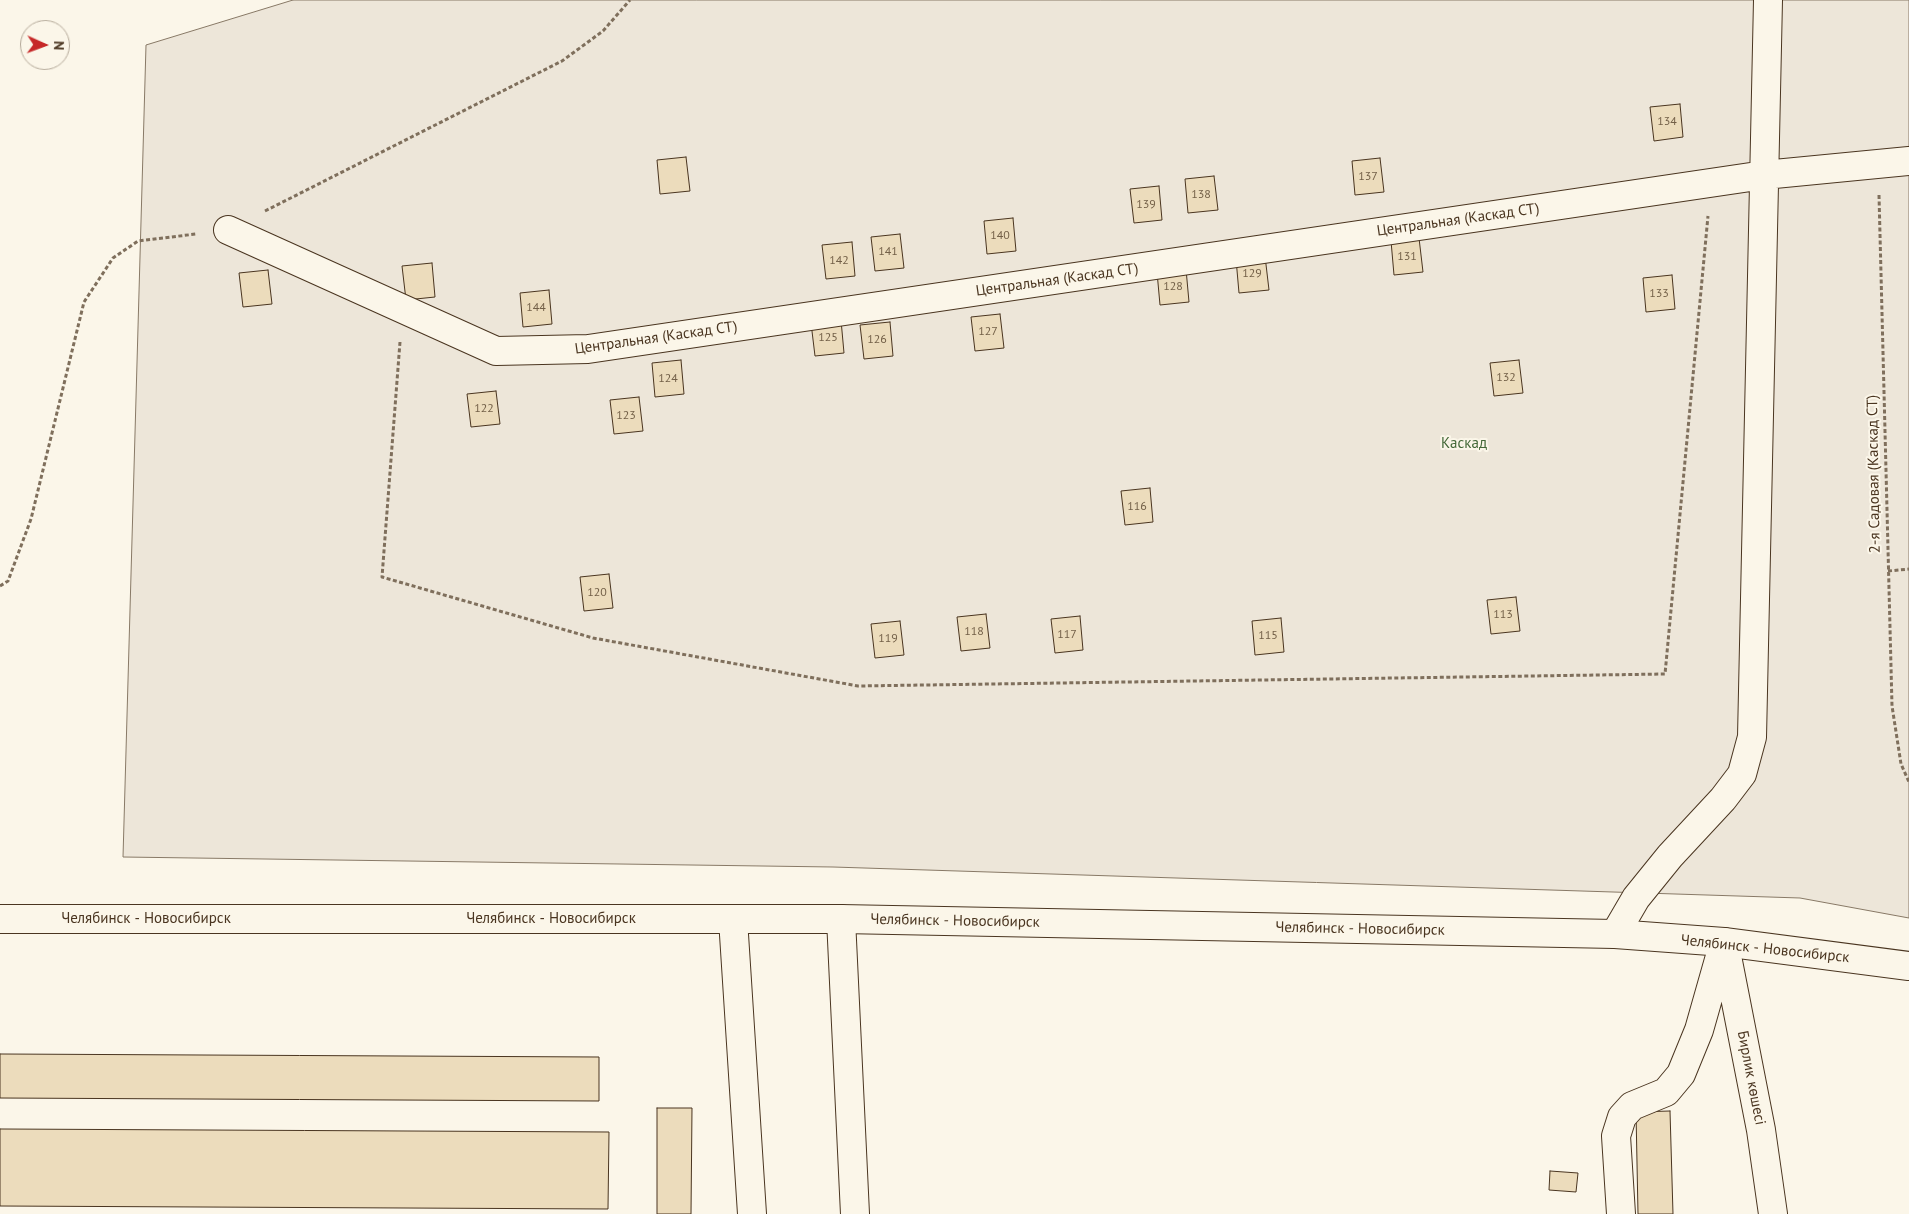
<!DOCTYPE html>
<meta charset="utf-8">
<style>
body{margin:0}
#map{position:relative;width:1909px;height:1214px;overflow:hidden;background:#fbf6e9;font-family:"PT Sans",sans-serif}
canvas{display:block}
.north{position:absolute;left:20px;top:20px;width:50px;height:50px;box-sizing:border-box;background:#fbf6e9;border:1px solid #b4a999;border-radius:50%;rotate:92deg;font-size:14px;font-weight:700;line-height:20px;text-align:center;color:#4a3520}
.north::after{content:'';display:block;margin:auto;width:18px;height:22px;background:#c62828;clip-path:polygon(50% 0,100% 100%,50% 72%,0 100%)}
</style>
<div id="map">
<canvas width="1909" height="1214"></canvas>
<div class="north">N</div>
</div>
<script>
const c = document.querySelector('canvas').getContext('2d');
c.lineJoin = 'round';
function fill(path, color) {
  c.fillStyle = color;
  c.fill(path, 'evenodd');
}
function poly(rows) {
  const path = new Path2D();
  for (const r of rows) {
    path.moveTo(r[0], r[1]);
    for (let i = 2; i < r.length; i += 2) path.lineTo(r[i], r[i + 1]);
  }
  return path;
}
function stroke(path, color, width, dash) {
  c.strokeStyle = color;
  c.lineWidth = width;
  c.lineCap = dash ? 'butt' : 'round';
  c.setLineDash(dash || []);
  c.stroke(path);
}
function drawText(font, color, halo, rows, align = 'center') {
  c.font = font + ' "PT Sans",sans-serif';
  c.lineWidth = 4;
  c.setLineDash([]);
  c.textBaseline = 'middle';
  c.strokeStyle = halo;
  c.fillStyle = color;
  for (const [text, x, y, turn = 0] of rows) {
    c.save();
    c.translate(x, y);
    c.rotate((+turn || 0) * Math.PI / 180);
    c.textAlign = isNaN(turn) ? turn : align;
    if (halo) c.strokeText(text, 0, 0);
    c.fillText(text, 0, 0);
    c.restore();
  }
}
const green = poly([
 [293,0,1909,0,1909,918,1800,898,833,867,123,857,146,45,293,0]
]);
const building = poly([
 [1680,104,1683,137,1654,141,1650,107,1680,104],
 [686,157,690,191,660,194,657,160,686,157],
 [1380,158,1384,192,1355,195,1352,161,1380,158],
 [1214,176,1218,210,1188,213,1185,179,1214,176],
 [1159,186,1162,220,1134,223,1130,189,1159,186],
 [1013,218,1016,251,987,254,984,221,1013,218],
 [900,234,904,268,875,271,871,237,900,234],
 [1419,238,1423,272,1394,275,1391,241,1419,238],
 [852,242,855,276,826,279,822,245,852,242],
 [1265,256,1269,290,1239,293,1236,259,1265,256],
 [432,263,435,297,406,300,402,266,432,263],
 [1186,269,1189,302,1160,305,1157,272,1186,269],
 [268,270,272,304,243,307,239,273,268,270],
 [1672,275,1675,309,1646,312,1643,278,1672,275],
 [549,290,552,324,523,327,520,293,549,290],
 [1000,314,1004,348,975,351,971,317,1000,314],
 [841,320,844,353,815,356,811,323,841,320],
 [890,322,893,356,864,359,860,325,890,322],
 [681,360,684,394,655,397,652,363,681,360],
 [1519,360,1523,393,1494,396,1490,363,1519,360],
 [496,391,500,424,471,427,467,394,496,391],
 [639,397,643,431,614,434,610,400,639,397],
 [1150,488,1153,522,1125,525,1121,491,1150,488],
 [609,574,613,608,584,611,580,577,609,574],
 [1516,597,1520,631,1491,634,1487,600,1516,597],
 [986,614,990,648,961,651,957,617,986,614],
 [1080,616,1083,650,1055,653,1051,619,1080,616],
 [1281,618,1284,652,1255,655,1252,621,1281,618],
 [900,621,904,655,875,658,871,624,900,621],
 [0,1054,599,1057,599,1101,0,1098,0,1054],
 [657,1108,692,1108,691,1214,657,1214,657,1108],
 [1670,1111,1673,1214,1638,1214,1636,1112,1670,1111],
 [0,1129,609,1132,608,1209,0,1206,0,1129],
 [1550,1171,1578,1173,1576,1192,1549,1190,1550,1171]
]);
const path = poly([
 [1879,195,1892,706,1901,764,1909,782],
 [265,211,562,61,603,31,630,0],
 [400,342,382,577,593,638,858,686,1665,674,1708,216],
 [1888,571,1909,569],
 [0,586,8,581,31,519,84,302,113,258,138,241,196,234]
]);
const minor = poly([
 [228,230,496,351,588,349,1764,175,1909,161],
 [733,919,752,1214],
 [841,919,855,1214],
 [1615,934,1636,898,1670,856,1723,799,1742,774,1752,737,1768,0],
 [1725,946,1761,1130,1773,1214],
 [1621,1214,1616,1136,1622,1117,1632,1106,1666,1092,1681,1074,1699,1030,1724,942]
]);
const highway = poly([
 [0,919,841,919,1615,934,1724,942,1909,966]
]);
const numberNames = [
 ["134",1667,122],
 ["137",1368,177],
 ["138",1201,195],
 ["139",1146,205],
 ["140",1000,236],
 ["141",888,252],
 ["131",1407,257],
 ["142",839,261],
 ["129",1252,274],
 ["128",1173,287],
 ["133",1659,294],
 ["144",536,308],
 ["127",988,332],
 ["125",828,338],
 ["126",877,340],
 ["132",1506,378],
 ["124",668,379],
 ["122",484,409],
 ["123",626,416],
 ["116",1137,507],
 ["120",597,593],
 ["113",1503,615],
 ["118",974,632],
 ["117",1067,635],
 ["115",1268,636],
 ["119",888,639]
];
const streetNames = [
 ["Центральная (Каскад СТ)",1458,220,-8],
 ["Центральная (Каскад СТ)",1057,280,-8],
 ["Центральная (Каскад СТ)",656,338,-8],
 ["2-я Садовая (Каскад СТ)",1874,474,-91],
 ["Челябинск - Новосибирск",146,919],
 ["Челябинск - Новосибирск",551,919],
 ["Челябинск - Новосибирск",955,921,1],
 ["Челябинск - Новосибирск",1360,929,1],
 ["Челябинск - Новосибирск",1765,949,6],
 ["Бирлик көшесі",1751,1078,79]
];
const parkNames = [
 ["Каскад",1464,444]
];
fill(green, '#ede6d9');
stroke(green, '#887966', 1);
fill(building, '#ecdcbc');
stroke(building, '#4a3520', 1);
stroke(minor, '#4a3520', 30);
stroke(highway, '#4a3520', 30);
stroke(path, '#7f6f5c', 3, [4, 2.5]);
stroke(minor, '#fbf6e9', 28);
stroke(highway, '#fbf6e9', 28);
drawText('12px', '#725f47', null, numberNames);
drawText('15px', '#4a3520', '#fbf6e9', streetNames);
drawText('15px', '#436837', '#fbf6e9', parkNames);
</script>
